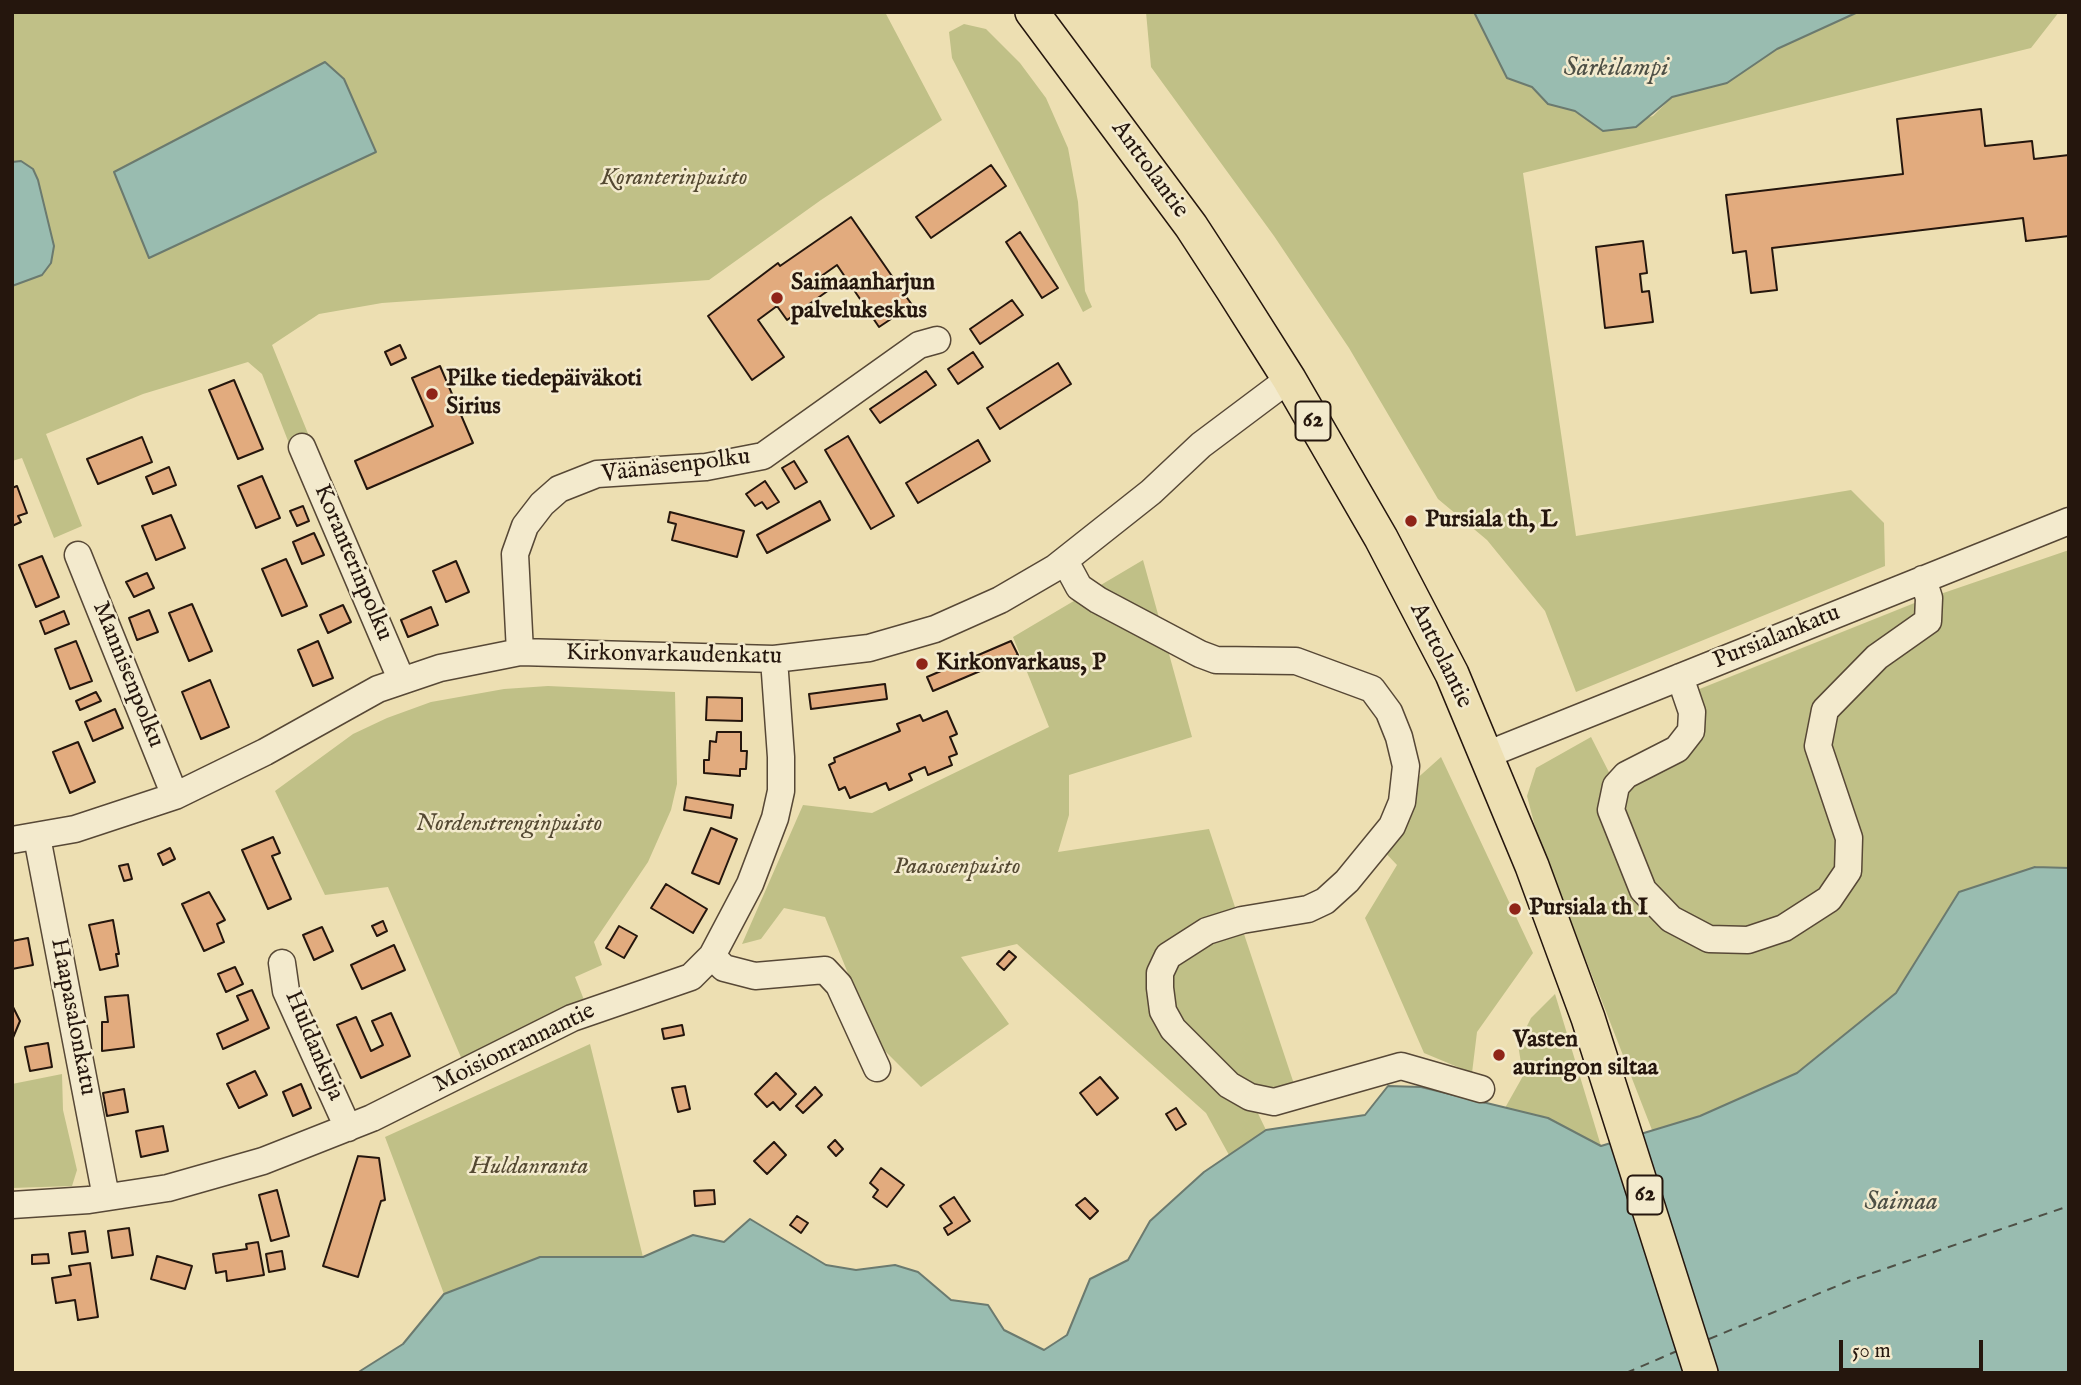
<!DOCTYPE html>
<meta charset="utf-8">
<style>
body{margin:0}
#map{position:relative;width:2081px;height:1385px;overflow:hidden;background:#eddfb2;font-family:"IM FELL English",serif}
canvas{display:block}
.frame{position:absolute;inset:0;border:14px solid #25160d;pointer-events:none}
.scale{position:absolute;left:1839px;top:1340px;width:144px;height:32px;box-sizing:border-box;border:4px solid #25160d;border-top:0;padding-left:9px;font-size:21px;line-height:24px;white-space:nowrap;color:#25160d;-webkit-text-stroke:5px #f3eacd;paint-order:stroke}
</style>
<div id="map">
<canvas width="2081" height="1385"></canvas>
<div class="frame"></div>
<div class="scale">50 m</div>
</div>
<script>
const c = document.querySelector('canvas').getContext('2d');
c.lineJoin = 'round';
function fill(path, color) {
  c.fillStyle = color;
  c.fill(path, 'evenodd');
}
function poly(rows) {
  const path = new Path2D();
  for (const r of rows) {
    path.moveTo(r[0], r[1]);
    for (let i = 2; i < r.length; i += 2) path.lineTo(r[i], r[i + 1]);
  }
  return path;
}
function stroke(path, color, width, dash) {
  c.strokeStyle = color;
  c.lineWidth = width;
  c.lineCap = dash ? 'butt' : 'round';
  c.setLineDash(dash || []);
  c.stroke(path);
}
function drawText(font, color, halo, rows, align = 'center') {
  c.font = font + ' "IM FELL English",serif';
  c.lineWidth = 5;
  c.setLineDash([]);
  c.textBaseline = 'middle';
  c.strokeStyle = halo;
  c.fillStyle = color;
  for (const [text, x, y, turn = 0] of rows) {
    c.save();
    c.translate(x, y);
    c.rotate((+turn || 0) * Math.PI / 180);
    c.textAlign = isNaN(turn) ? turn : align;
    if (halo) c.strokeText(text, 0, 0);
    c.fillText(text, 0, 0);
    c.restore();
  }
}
const green = poly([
 [12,12,885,12,942,120,821,200,709,280,382,303,319,314,272,345,309,436,290,446,262,374,248,362,143,394,46,434,82,526,54,538,22,458,12,461],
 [1146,12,1474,12,1507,78,1532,87,1548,104,1575,111,1603,131,1653,116,1672,97,1727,83,1777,49,1858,12,2059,12,2031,48,1523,173,1576,536,1851,490,1884,523,1885,566,1576,692,1545,611,1487,540,1438,499,1349,348,1274,236,1151,67],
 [964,24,986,29,1020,63,1046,98,1068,148,1078,202,1085,291,1092,307,1083,312,952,58,949,32],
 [2069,550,2069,868,2035,867,1959,892,1896,993,1797,1073,1700,1116,1652,1130,1537,834,1527,796,1536,768,1591,737,1616,786,1677,749,1687,694,1917,602],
 [1143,560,1192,737,1069,775,1069,815,1058,852,1209,829,1294,1084,1250,1097,1266,1130,1229,1155,1206,1113,1017,944,961,957,1009,1024,921,1087,876,1042,825,917,784,908,761,939,742,944,803,805,872,813,1049,727,1013,637],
 [548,686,675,692,677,784,671,810,648,862,594,942,602,965,575,977,586,1005,463,1062,388,887,325,895,275,791,353,734,387,718,431,702,504,689],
 [1441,757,1533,953,1477,1032,1472,1073,1424,1053,1365,918,1397,865,1377,844,1404,790],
 [1555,994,1601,1146,1548,1118,1505,1108,1523,1076,1518,1044,1531,1018],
 [590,1044,643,1257,540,1257,444,1294,385,1137],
 [62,1074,63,1110,77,1170,72,1186,12,1188,12,1084]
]);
const water = poly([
 [1474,12,1858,12,1777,49,1727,83,1672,97,1636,127,1603,131,1575,111,1548,104,1532,87,1507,78,1474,12],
 [325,62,344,79,376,152,149,258,114,172,325,62],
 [21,161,33,169,38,180,54,246,51,263,42,275,12,286,12,162,21,161],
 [2035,867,2069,868,2069,1373,357,1373,403,1344,444,1294,540,1257,643,1257,693,1235,724,1242,750,1219,826,1265,856,1270,895,1265,918,1272,951,1300,988,1305,1004,1330,1044,1350,1067,1335,1090,1279,1128,1260,1150,1221,1204,1172,1266,1130,1365,1115,1388,1086,1421,1087,1548,1118,1601,1146,1700,1116,1797,1073,1896,993,1959,892,2035,867]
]);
const ferry = poly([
 [1709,1339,1849,1281,2069,1206],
 [1626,1373,1677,1351]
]);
const building = poly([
 [1981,109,1985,146,2032,141,2034,159,2069,155,2069,236,2026,241,2023,218,1772,248,1777,290,1751,293,1746,251,1733,253,1726,195,1903,174,1897,119,1981,109],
 [991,165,1006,186,931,238,916,217,991,165],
 [851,217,912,305,879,327,837,265,820,277,829,290,787,320,777,306,758,320,784,357,752,380,708,316,778,263,780,266,851,217],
 [1020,232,1058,288,1042,298,1006,242,1020,232],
 [1643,241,1647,273,1640,274,1642,292,1649,291,1653,322,1605,328,1596,247,1643,241],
 [1012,300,1023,315,980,344,970,329,1012,300],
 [400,345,406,358,391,365,385,352,400,345],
 [973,352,983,367,958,384,948,369,973,352],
 [1058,363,1071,384,1000,429,987,408,1058,363],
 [440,366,473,443,367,489,355,461,433,426,412,378,440,366],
 [926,371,936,385,880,423,870,409,926,371],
 [234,380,263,449,238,459,209,390,234,380],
 [848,436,894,516,871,529,825,450,848,436],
 [142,437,152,462,98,484,87,459,142,437],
 [978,440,990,461,918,503,906,483,978,440],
 [794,461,807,482,795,489,782,468,794,461],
 [169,467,176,485,153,494,146,477,169,467],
 [262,476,280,518,256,528,238,486,262,476],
 [765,481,779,502,767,509,762,502,755,506,746,494,765,481],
 [17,486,27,513,18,516,21,522,12,526,12,488,17,486],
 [820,501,830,520,767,553,757,535,820,501],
 [303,506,309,521,297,526,290,511,303,506],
 [670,512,744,531,737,557,672,540,676,524,668,522,670,512],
 [171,515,185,548,156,560,142,526,171,515],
 [314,533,324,555,302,564,293,542,314,533],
 [42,556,59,597,36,607,19,565,42,556],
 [286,559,307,606,282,616,262,569,286,559],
 [456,561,469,592,446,602,433,571,456,561],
 [147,573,154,588,134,597,126,582,147,573],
 [192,604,212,651,189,661,169,613,192,604],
 [343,605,351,622,328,633,320,615,343,605],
 [431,607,438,625,408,637,401,620,431,607],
 [149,610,158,632,137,640,129,618,149,610],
 [64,611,69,624,45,634,40,621,64,611],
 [76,641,92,681,70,689,55,649,76,641],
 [318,641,333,678,313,686,298,650,318,641],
 [1011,641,1018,655,933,691,927,677,1011,641],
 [210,680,229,727,201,739,182,692,210,680],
 [885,684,887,699,811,709,809,694,885,684],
 [96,692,101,701,80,710,76,701,96,692],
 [707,697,742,698,742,721,706,720,707,697],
 [115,709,123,728,93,741,85,722,115,709],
 [947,711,957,734,950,737,957,754,949,757,952,765,928,775,925,767,909,774,912,780,889,790,886,783,850,798,845,787,839,790,829,765,835,762,834,758,900,731,897,724,920,715,923,721,947,711],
 [717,732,741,732,741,751,747,751,746,769,740,769,740,776,704,773,704,760,709,760,710,741,716,742,717,732],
 [78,742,95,782,70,793,53,752,78,742],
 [686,797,733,805,731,818,684,810,686,797],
 [711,828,737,839,719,884,692,873,711,828],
 [273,837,280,853,272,856,291,899,268,909,242,850,273,837],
 [170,848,175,859,163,865,158,854,170,848],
 [128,864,132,879,124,881,119,866,128,864],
 [666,884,707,909,693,933,651,908,666,884],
 [209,892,225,920,217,924,224,942,204,951,182,904,209,892],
 [113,920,119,954,116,954,118,966,100,970,89,925,113,920],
 [383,921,387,931,377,936,372,926,383,921],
 [619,926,637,936,624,958,606,948,619,926],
 [322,927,333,951,314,960,303,935,322,927],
 [28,938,33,965,12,969,12,941,28,938],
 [394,945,405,970,362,989,351,965,394,945],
 [1009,951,1016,957,1004,970,997,964,1009,951],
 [235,967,243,984,226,992,218,974,235,967],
 [252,990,269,1028,223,1049,217,1034,248,1020,237,996,252,990],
 [128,995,134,1047,102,1051,102,1022,108,1022,105,997,128,995],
 [12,1005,20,1021,12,1040,12,1005],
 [391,1013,410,1056,361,1078,337,1025,356,1017,371,1051,383,1045,372,1021,391,1013],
 [682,1025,684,1035,664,1039,662,1029,682,1025],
 [48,1043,52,1067,30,1071,25,1047,48,1043],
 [255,1071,267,1095,239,1108,227,1084,255,1071],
 [776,1073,796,1094,780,1110,773,1102,767,1107,755,1094,776,1073],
 [1100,1077,1118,1098,1097,1115,1080,1093,1100,1077],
 [301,1084,311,1108,293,1116,283,1092,301,1084],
 [685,1086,690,1109,678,1112,672,1088,685,1086],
 [815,1087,822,1095,803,1113,796,1106,815,1087],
 [124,1089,128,1112,107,1116,103,1093,124,1089],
 [1176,1108,1186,1124,1176,1130,1166,1114,1176,1108],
 [163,1126,168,1151,141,1157,136,1131,163,1126],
 [835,1140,843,1149,836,1156,828,1147,835,1140],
 [774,1142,786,1155,767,1174,754,1161,774,1142],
 [358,1156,379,1158,385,1200,381,1201,358,1277,323,1266,358,1156],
 [881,1168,904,1185,887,1207,873,1197,878,1190,870,1183,881,1168],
 [277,1190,289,1236,271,1241,259,1195,277,1190],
 [714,1190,715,1204,695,1206,694,1191,714,1190],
 [954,1197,970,1221,948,1235,944,1228,952,1223,940,1206,954,1197],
 [1085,1198,1098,1211,1090,1219,1076,1205,1085,1198],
 [797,1216,808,1223,801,1233,790,1225,797,1216],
 [129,1228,133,1255,112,1258,108,1231,129,1228],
 [85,1231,88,1252,72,1254,69,1233,85,1231],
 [258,1242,264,1275,227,1281,226,1271,216,1273,213,1254,247,1249,246,1244,258,1242],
 [282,1251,285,1269,269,1272,266,1254,282,1251],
 [48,1254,49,1263,32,1264,32,1255,48,1254],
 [157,1256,192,1266,185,1289,151,1279,157,1256],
 [90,1263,98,1317,78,1320,75,1300,56,1303,52,1278,71,1275,69,1266,90,1263]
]);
const minor = poly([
 [302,447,401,679],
 [78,555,175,796],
 [1065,561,1079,587,1098,600,1200,654,1216,660,1296,661,1372,689,1389,712,1399,737,1406,766,1402,802,1392,826,1347,881,1325,901,1308,909,1242,920,1207,931,1168,956,1160,973,1160,988,1163,1011,1173,1029,1229,1085,1250,1097,1274,1102,1401,1066,1481,1089],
 [520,652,515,554,525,526,542,504,559,489,597,474,706,467,763,456,919,345,937,340],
 [1680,677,1692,712,1691,731,1677,749,1626,775,1616,786,1611,810,1643,890,1671,919,1709,939,1748,940,1784,928,1829,899,1848,871,1849,838,1818,746,1825,710,1877,657,1928,621,1929,598,1923,579],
 [1486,755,2069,521],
 [37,837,106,1197],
 [12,840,75,829,175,796,265,752,378,689,440,668,520,652,774,659,869,648,935,629,1000,600,1055,568,1151,492,1201,445,1289,379],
 [712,956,724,968,755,976,825,970,839,985,877,1068],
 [282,963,286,991,348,1128],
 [12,1205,89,1200,168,1188,263,1161,372,1118,572,1018,691,977,712,956,750,884,775,818,781,791,781,757,774,659]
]);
const major = poly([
 [1032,12,1191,226,1232,289,1289,379,1381,538,1452,674,1532,866,1588,1018,1701,1373]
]);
const markers = [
 [777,298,7,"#8f2418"],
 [432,394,7,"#8f2418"],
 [1411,521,7,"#8f2418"],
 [922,664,7,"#8f2418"],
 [1515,909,7,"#8f2418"],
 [1499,1055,7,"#8f2418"]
];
const shields = [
 [1313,421,35],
 [1645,1195,35]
];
const shieldNames = [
 ["62",1313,421],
 ["62",1645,1195]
];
const streetNames = [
 ["Anttolantie",1149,170,54],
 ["Väänäsenpolku",676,467,-7],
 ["Koranterinpolku",352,563,67],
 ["Pursialankatu",1777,638,-22],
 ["Kirkonvarkaudenkatu",674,656,1],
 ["Anttolantie",1440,656,64],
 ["Mannisenpolku",127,675,68],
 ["Haapasalonkatu",72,1017,79],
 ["Huldankuja",313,1046,67],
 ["Moisionrannantie",515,1049,-26]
];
const parkNames = [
 ["Koranterinpuisto",674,179],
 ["Nordenstrenginpuisto",509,825],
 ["Paasosenpuisto",957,868],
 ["Huldanranta",529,1168]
];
const poiNames = [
 ["Saimaanharjun",791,284],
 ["palvelukeskus",791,312],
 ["Pilke tiedepäiväkoti",446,380],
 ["Sirius",446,408],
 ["Pursiala th, L",1425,521],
 ["Kirkonvarkaus, P",936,664],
 ["Pursiala th I",1529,909],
 ["Vasten",1513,1041],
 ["auringon siltaa",1513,1069]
];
const waterNames = [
 ["Särkilampi",1616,70],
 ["Saimaa",1901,1204]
];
fill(green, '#c0c087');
fill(water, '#99bcb0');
stroke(water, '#6b7a6f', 2);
stroke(ferry, '#4e5046', 2, [9, 7]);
fill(building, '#e2ab7e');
stroke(building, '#25160d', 2);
stroke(minor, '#574836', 29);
stroke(major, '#25160d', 36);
stroke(minor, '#f3eacd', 26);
stroke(major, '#eddfb2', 33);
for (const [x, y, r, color] of markers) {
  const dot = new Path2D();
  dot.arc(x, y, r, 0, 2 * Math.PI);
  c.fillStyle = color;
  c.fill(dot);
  stroke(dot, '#f3eacd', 2.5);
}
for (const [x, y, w] of shields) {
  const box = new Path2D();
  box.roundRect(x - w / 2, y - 19.5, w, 39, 5);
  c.fillStyle = '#f3eacd';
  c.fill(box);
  stroke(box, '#25160d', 2);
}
drawText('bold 23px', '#25160d', null, shieldNames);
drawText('24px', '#25160d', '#f3eacd', streetNames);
drawText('italic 24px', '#544932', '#f3eacd', parkNames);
drawText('bold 24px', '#25160d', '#f3eacd', poiNames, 'left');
drawText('italic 26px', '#4e5046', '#f3eacd', waterNames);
</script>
